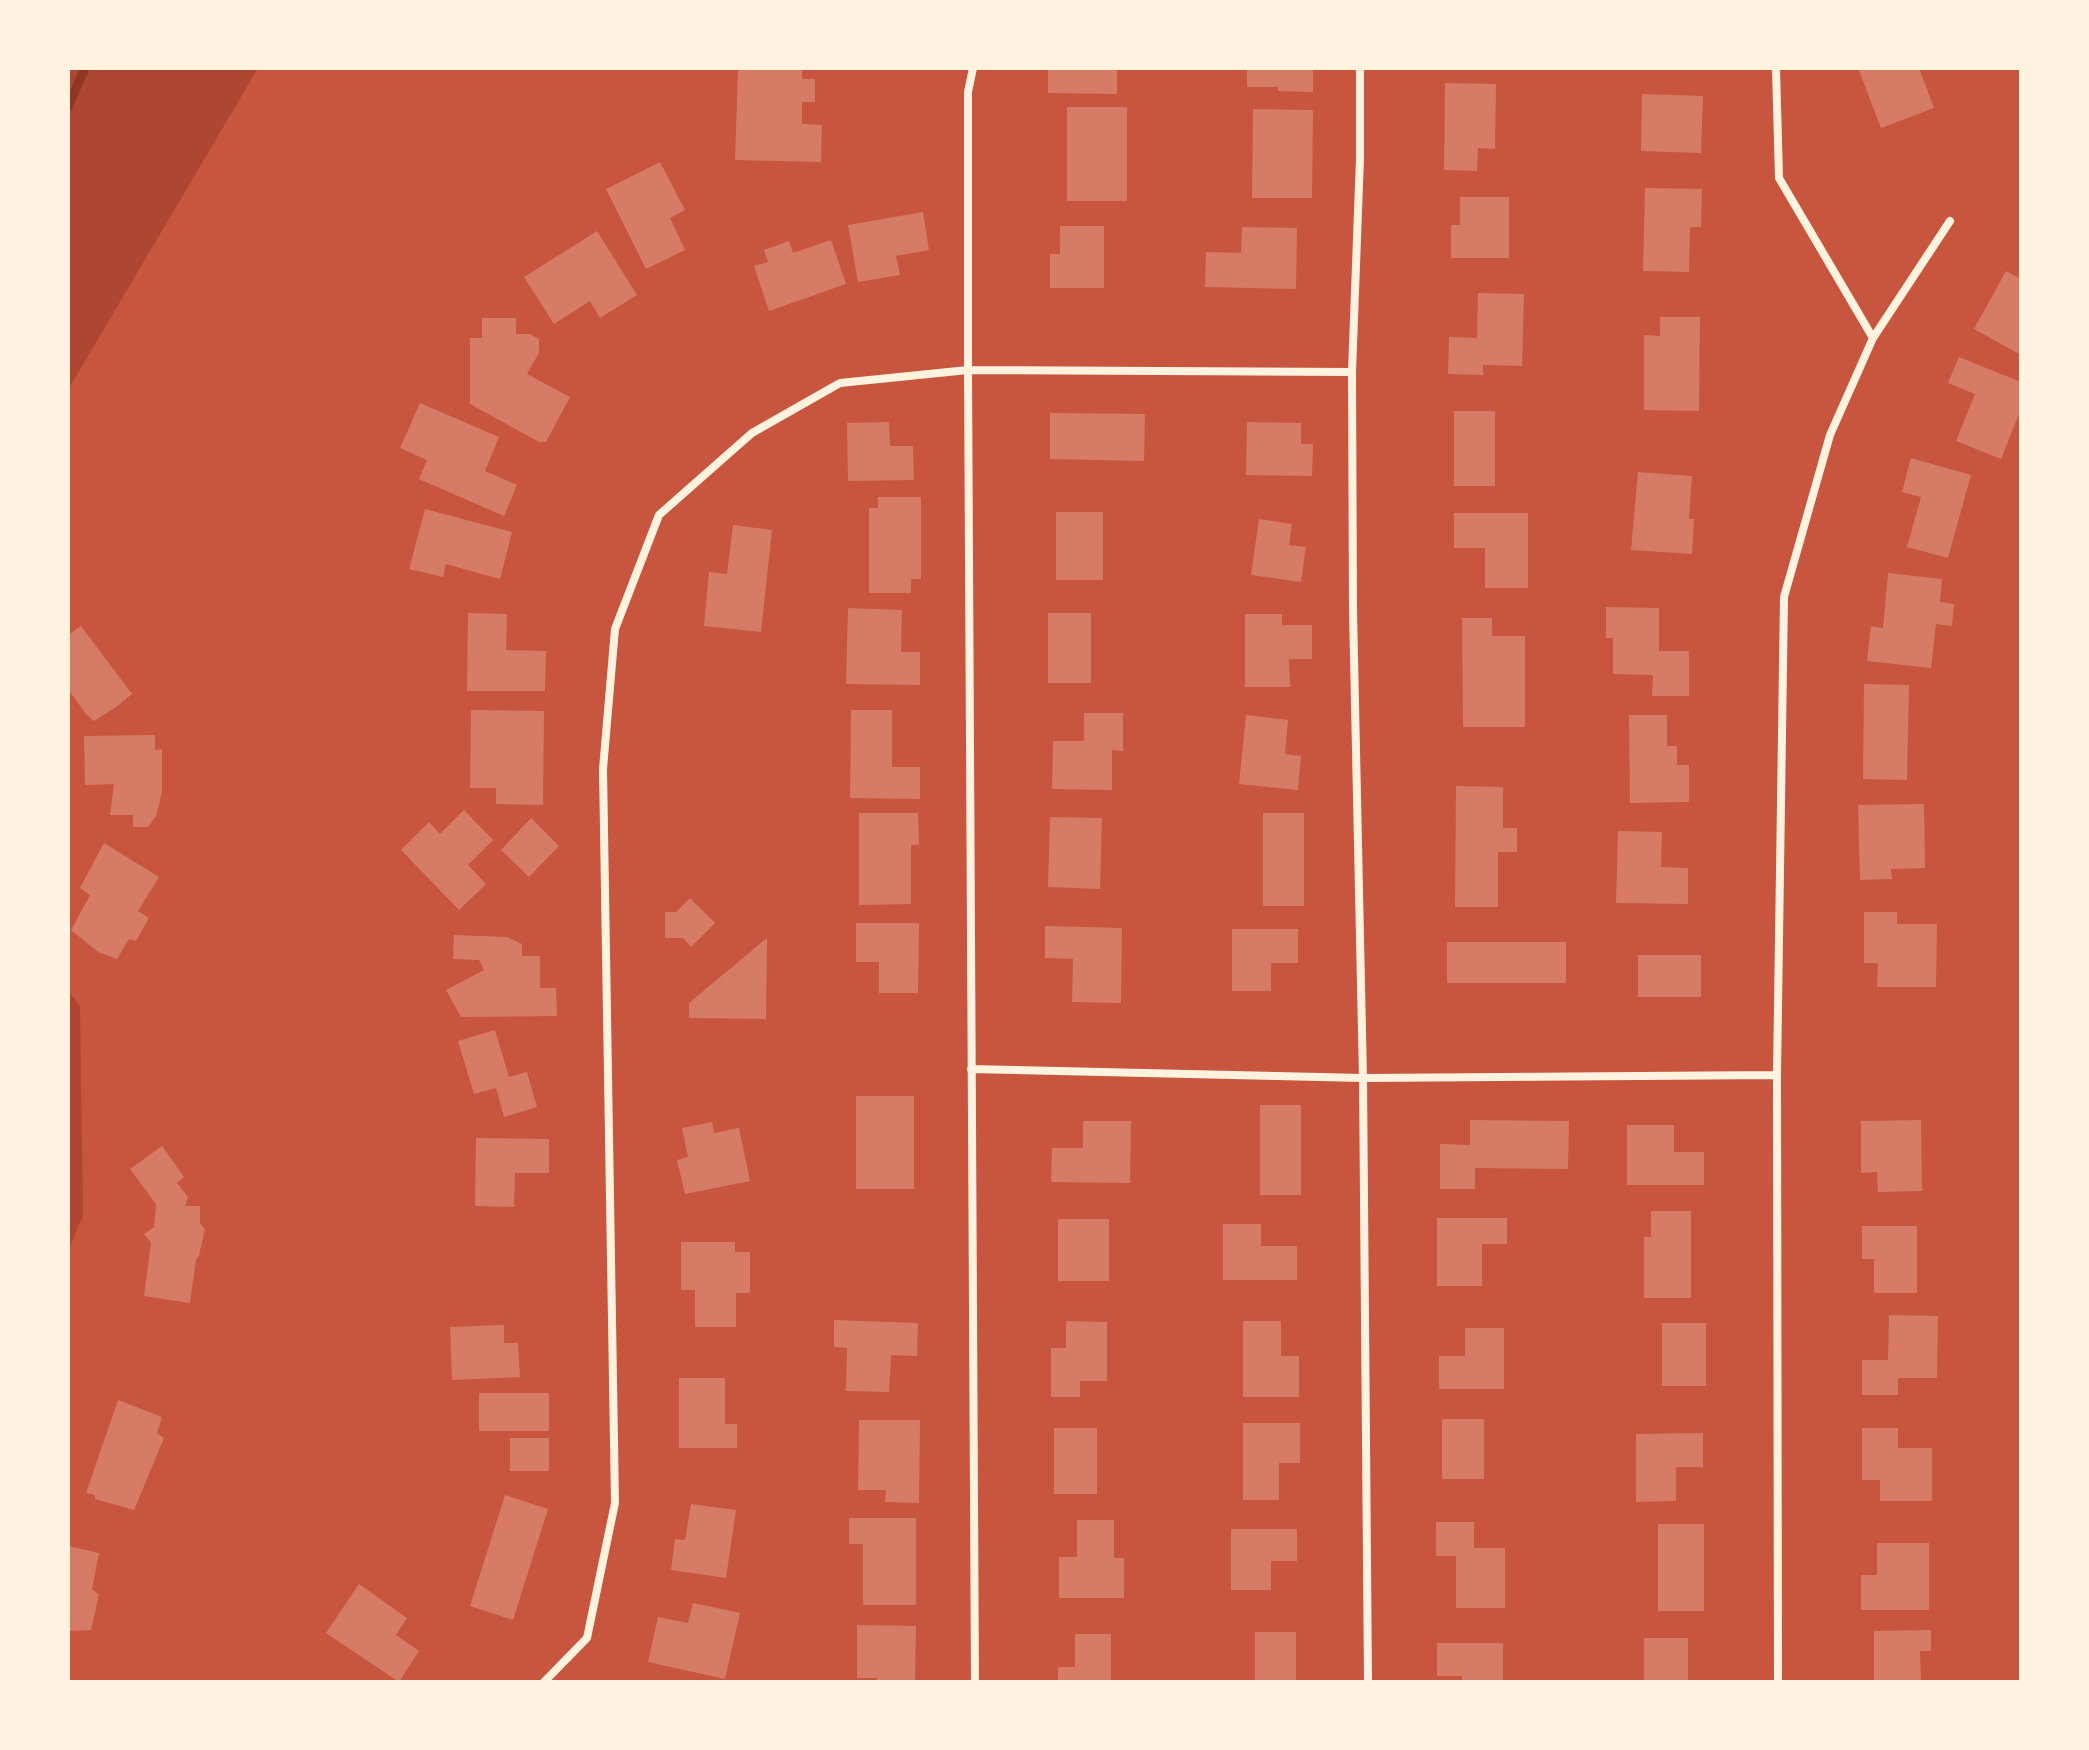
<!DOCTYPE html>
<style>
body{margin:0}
#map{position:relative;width:2089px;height:1750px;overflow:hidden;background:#c8553d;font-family:"Nunito Sans",sans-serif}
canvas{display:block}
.frame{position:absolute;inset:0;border:70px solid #fff3e0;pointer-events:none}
</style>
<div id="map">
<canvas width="2089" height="1750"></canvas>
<div class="frame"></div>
</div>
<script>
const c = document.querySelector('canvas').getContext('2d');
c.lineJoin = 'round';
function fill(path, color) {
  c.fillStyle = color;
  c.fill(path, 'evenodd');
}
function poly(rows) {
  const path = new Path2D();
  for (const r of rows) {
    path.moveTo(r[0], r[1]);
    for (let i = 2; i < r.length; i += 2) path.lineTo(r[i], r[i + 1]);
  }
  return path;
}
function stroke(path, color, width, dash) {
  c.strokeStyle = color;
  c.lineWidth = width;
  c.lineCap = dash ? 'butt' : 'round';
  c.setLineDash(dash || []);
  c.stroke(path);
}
const green = poly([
 [68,68,258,68,68,390],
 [68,990,80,1006,83,1216,68,1250]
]);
const stream = poly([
 [68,107,85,68]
]);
const building = poly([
 [738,68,802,68,802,79,815,79,815,102,802,102,802,124,822,125,821,162,735,160],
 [1048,68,1117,68,1117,94,1048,93],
 [1247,68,1313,68,1313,92,1278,91,1278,87,1247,87],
 [1858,68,1919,68,1934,108,1881,128],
 [1445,83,1496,84,1495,149,1478,148,1477,171,1444,170],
 [1642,94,1703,96,1701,153,1641,151],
 [1067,107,1127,107,1127,201,1067,201],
 [1253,109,1313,110,1312,198,1252,198],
 [660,162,685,210,670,218,685,250,646,269,606,189],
 [1645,188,1702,189,1701,227,1690,227,1689,272,1643,271],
 [1460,197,1509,197,1509,258,1451,258,1451,225,1460,225],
 [923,212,929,250,896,256,900,275,858,282,848,225],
 [1060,226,1104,226,1104,288,1050,288,1050,254,1060,254],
 [1242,227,1297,228,1296,289,1205,287,1206,252,1241,253],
 [597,231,637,295,600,318,590,301,554,324,524,277],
 [831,240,846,284,769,311,754,266,768,262,764,250,789,241,793,253],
 [2006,271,2021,279,2021,355,1974,329],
 [1478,293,1524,294,1522,366,1483,365,1483,375,1448,374,1449,337,1477,338],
 [1660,317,1700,317,1699,411,1644,410,1644,335,1660,336],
 [482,318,516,318,516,334,530,334,539,339,539,353,527,374,570,397,546,442,539,442,470,404,470,338,482,338],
 [1959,357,2021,382,2021,409,2001,459,1956,441,1975,394,1948,383],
 [420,403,499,437,485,471,517,485,504,516,419,479,427,460,400,448],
 [1454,411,1495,411,1495,486,1454,486],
 [1050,413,1145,414,1144,461,1050,459],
 [889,422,890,446,913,446,914,480,848,481,847,423],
 [1247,422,1301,423,1301,444,1313,444,1312,476,1246,475],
 [1911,458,1971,475,1948,558,1907,547,1921,497,1902,492],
 [1638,472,1692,476,1689,519,1694,519,1692,554,1631,550],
 [878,497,921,497,921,579,911,579,911,593,869,593,869,508,878,508],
 [425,509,512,532,500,579,446,564,443,577,409,569],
 [1056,512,1103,512,1103,580,1056,580],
 [1454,513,1528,513,1528,588,1485,588,1485,548,1454,548],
 [1259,519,1292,524,1289,545,1306,547,1301,582,1251,575],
 [733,525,772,530,761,632,704,626,709,572,727,574],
 [1888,573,1942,579,1940,602,1954,604,1952,626,1936,624,1931,668,1867,661,1871,626,1883,628],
 [1606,607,1659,608,1659,651,1689,651,1689,696,1652,696,1653,675,1613,674,1613,638,1606,638],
 [848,608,902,610,901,652,920,652,920,685,846,684],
 [468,613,507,614,506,650,546,651,545,691,467,691],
 [1048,613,1091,613,1091,683,1048,683],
 [1245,614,1282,614,1282,625,1312,625,1312,659,1289,659,1290,687,1245,687],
 [1462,618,1492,618,1492,636,1525,636,1525,727,1463,727],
 [81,626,132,694,115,708,94,721,86,714,68,689,68,635],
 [1864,684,1909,685,1907,780,1863,779],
 [471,710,544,711,543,805,496,804,496,788,470,788],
 [851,710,892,710,892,767,920,767,920,799,850,798],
 [1084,713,1123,713,1123,751,1112,750,1112,790,1052,789,1053,741,1084,741],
 [1246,715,1288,720,1285,754,1301,756,1298,790,1239,784],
 [1629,715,1667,715,1667,746,1677,746,1677,765,1689,765,1689,802,1630,803],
 [155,735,155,750,162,749,162,792,156,816,148,827,133,827,133,815,110,815,114,784,85,785,84,736],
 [1456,786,1503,787,1503,828,1517,828,1517,852,1498,852,1498,907,1455,907],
 [1924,804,1925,868,1891,869,1892,879,1860,880,1858,805],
 [464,810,493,840,468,865,486,884,459,910,401,850,429,822,440,834],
 [859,813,918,813,919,845,911,845,911,904,859,905],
 [1263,813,1304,813,1304,906,1263,906],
 [1050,817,1102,818,1100,889,1048,887],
 [531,818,559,846,529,877,501,850],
 [1618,831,1662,832,1661,867,1688,868,1688,904,1616,903],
 [104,843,159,877,138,911,149,918,136,941,129,939,117,959,98,952,71,930,90,895,80,888],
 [690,898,715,923,691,947,683,938,665,938,665,912,676,912],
 [1864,912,1897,912,1897,924,1937,924,1936,987,1877,987,1878,963,1864,963],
 [856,923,919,923,918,993,879,993,879,962,856,962],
 [1045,926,1122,928,1121,1003,1072,1002,1073,959,1045,958],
 [1232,929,1298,929,1298,963,1271,963,1271,991,1232,991],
 [454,935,507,937,522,944,522,956,540,956,540,988,556,988,557,1016,461,1017,446,990,484,970,479,960,453,959],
 [767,938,766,1019,689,1018,689,1003],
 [1447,942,1566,942,1566,983,1447,983],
 [1638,955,1701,955,1701,997,1638,997],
 [495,1030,509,1077,527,1072,537,1107,504,1117,496,1088,474,1094,458,1041],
 [856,1096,914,1096,914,1189,856,1189],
 [1260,1105,1301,1105,1301,1195,1260,1195],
 [1470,1120,1569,1121,1568,1169,1475,1168,1475,1189,1440,1189,1440,1144,1470,1145],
 [1921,1120,1922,1191,1878,1192,1877,1172,1861,1173,1861,1121],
 [1083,1121,1131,1121,1130,1183,1051,1182,1052,1148,1083,1148],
 [712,1122,714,1133,739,1128,750,1181,685,1194,677,1160,688,1157,682,1128],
 [1627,1125,1674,1125,1674,1152,1704,1152,1704,1185,1627,1185],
 [476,1138,549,1139,549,1173,515,1173,514,1207,475,1206],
 [162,1146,184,1177,177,1183,188,1197,185,1206,200,1206,200,1223,205,1230,199,1255,196,1260,190,1303,144,1296,151,1243,144,1234,154,1227,156,1204,130,1169],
 [1651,1211,1691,1211,1691,1298,1644,1298,1644,1237,1651,1237],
 [1437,1218,1507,1218,1507,1244,1482,1244,1482,1286,1437,1286],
 [1058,1219,1109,1219,1109,1281,1058,1281],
 [1223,1224,1261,1224,1261,1246,1297,1246,1297,1280,1223,1280],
 [1862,1226,1917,1226,1917,1293,1874,1293,1874,1259,1862,1259],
 [681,1242,735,1242,735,1252,750,1252,750,1293,736,1293,736,1327,695,1327,695,1290,681,1290],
 [1889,1315,1938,1316,1937,1378,1898,1378,1898,1395,1862,1395,1862,1360,1888,1360],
 [834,1320,918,1323,917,1356,891,1355,889,1392,846,1391,847,1348,834,1347],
 [1066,1321,1107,1322,1107,1381,1080,1381,1080,1397,1051,1397,1051,1348,1066,1348],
 [1243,1321,1281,1321,1281,1356,1299,1356,1299,1397,1243,1397],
 [1662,1323,1706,1323,1706,1386,1662,1386],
 [504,1325,504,1343,518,1343,520,1377,452,1380,450,1327],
 [1465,1328,1504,1328,1504,1389,1439,1389,1439,1356,1465,1356],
 [679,1378,725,1378,725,1424,737,1424,737,1448,679,1448],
 [479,1393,549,1393,549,1431,479,1431],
 [118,1400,162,1417,157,1433,164,1438,134,1510,95,1499,95,1495,86,1493],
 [1442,1419,1484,1419,1484,1479,1442,1479],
 [859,1420,920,1420,919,1503,885,1502,886,1490,858,1490],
 [1243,1423,1300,1423,1300,1463,1279,1463,1279,1500,1243,1500],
 [1054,1428,1097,1428,1097,1494,1054,1494],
 [1862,1428,1898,1428,1898,1448,1932,1448,1932,1501,1880,1501,1880,1480,1862,1480],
 [1703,1433,1703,1467,1676,1467,1676,1501,1636,1502,1636,1434],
 [510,1438,549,1438,549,1471,510,1471],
 [505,1495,548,1509,513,1620,470,1606],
 [691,1504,736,1510,726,1578,671,1570,675,1539,685,1540],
 [849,1518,916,1518,916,1605,863,1605,863,1544,849,1544],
 [1077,1520,1114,1520,1114,1558,1124,1558,1124,1598,1059,1598,1059,1557,1077,1557],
 [1436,1522,1474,1522,1474,1548,1505,1548,1505,1608,1456,1608,1456,1556,1436,1556],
 [1658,1524,1704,1524,1704,1611,1658,1611],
 [1231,1529,1297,1529,1297,1561,1271,1561,1271,1590,1231,1590],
 [1877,1543,1929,1543,1929,1610,1861,1610,1861,1575,1877,1575],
 [68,1546,99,1553,92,1589,99,1595,91,1630,68,1631],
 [359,1584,407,1618,396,1635,419,1651,399,1682,326,1633],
 [693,1603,740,1613,725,1679,648,1662,658,1617,688,1623],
 [857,1625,916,1626,915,1682,877,1682,877,1678,857,1678],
 [1931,1630,1931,1651,1920,1651,1921,1682,1874,1682,1874,1631],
 [1255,1632,1296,1632,1296,1682,1255,1682],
 [1075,1634,1111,1634,1111,1682,1058,1682,1058,1667,1075,1667],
 [1644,1638,1688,1638,1688,1682,1644,1682],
 [1437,1643,1503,1643,1503,1682,1462,1682,1462,1676,1437,1676]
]);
const minor = poly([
 [973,68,968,92,968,370,975,1682],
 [1360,68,1360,158,1352,372,1353,610,1363,1078,1368,1682],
 [1776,68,1779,178,1873,338],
 [971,1069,1363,1078,1777,1075],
 [544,1682,587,1638,615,1503,603,769,615,629,659,515,752,433,840,383,968,370,1352,372],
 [1778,1682,1777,1075,1784,597,1830,435,1873,338,1950,221]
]);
fill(green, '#ae4732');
stroke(stream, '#8f3625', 9);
fill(building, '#d67c66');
stroke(minor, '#fff3e0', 8);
</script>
